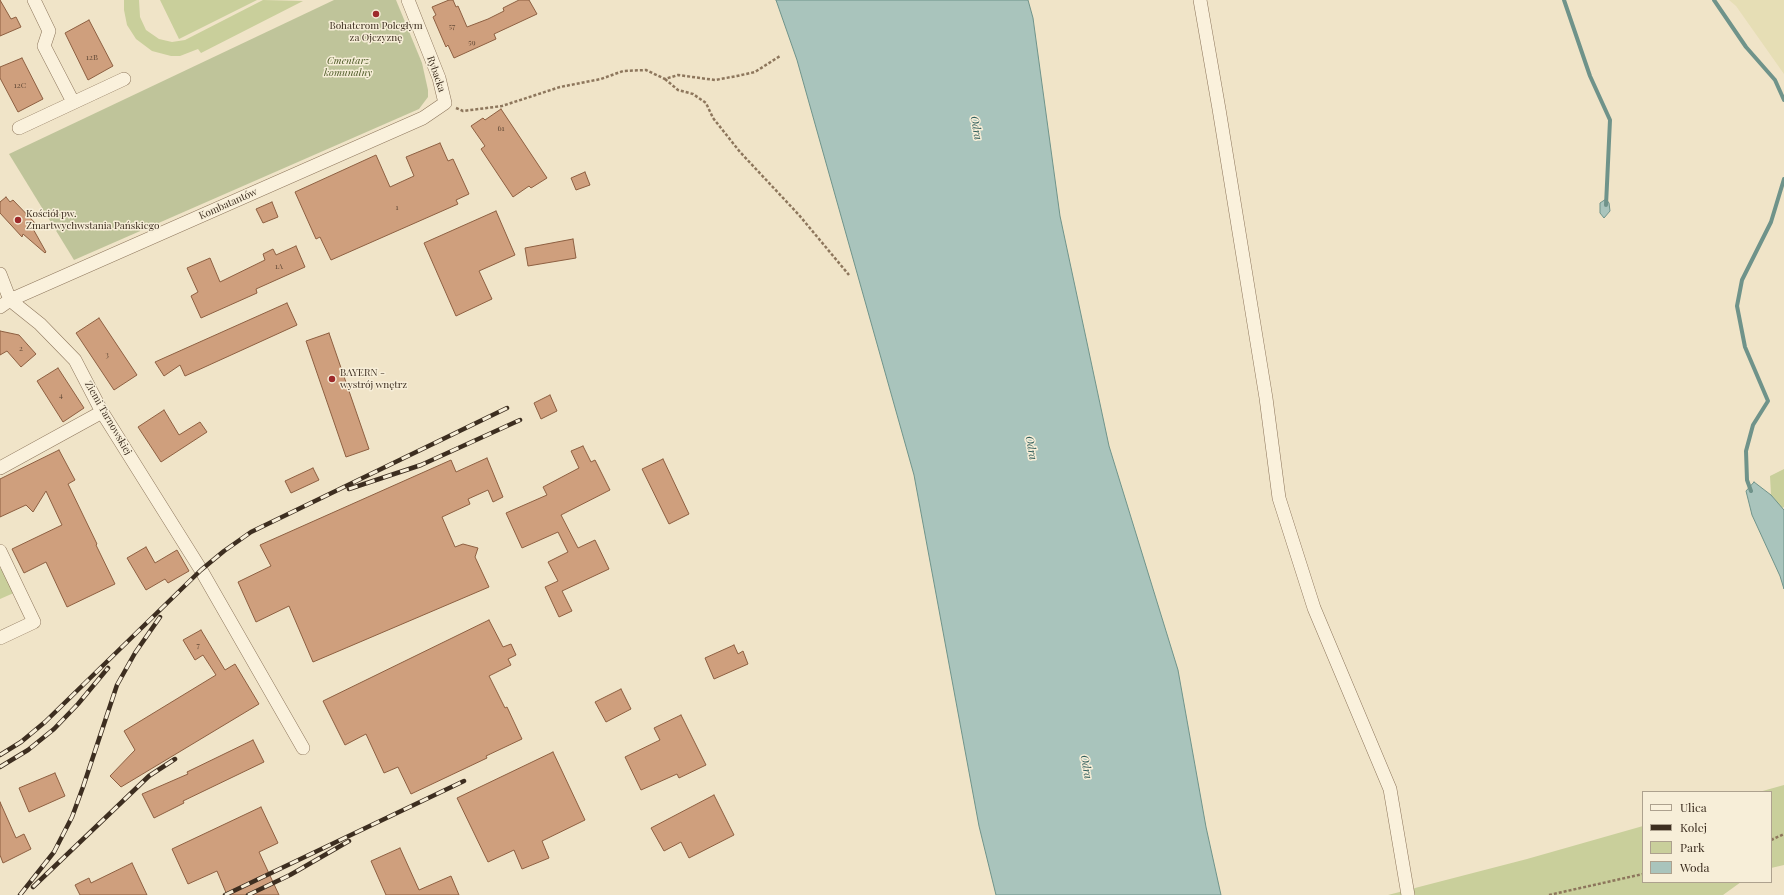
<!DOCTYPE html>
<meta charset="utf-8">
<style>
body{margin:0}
#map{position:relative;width:1784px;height:895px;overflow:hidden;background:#f0e4c8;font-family:"Playfair Display",serif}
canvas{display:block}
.legend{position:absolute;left:1642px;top:791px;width:130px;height:92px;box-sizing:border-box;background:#f7eed8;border:1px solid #ada18e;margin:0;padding:5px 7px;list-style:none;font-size:12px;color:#3d2e20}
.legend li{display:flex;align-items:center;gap:8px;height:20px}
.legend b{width:20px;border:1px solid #ada18e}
</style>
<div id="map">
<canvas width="1784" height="895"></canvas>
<ul class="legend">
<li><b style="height:5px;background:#faf1dc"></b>Ulica</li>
<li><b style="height:5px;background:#3d2e20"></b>Kolej</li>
<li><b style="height:11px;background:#c9cf9b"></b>Park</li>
<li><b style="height:11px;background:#a9c4bc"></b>Woda</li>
</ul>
</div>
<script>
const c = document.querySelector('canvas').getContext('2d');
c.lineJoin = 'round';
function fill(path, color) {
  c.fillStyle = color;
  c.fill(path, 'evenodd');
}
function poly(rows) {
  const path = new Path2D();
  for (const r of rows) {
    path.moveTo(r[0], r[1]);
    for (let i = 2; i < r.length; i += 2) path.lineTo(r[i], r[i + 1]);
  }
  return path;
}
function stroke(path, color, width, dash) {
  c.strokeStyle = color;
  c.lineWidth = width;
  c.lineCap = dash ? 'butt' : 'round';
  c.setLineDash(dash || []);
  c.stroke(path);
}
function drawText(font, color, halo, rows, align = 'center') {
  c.font = font + ' "Playfair Display",serif';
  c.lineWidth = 3;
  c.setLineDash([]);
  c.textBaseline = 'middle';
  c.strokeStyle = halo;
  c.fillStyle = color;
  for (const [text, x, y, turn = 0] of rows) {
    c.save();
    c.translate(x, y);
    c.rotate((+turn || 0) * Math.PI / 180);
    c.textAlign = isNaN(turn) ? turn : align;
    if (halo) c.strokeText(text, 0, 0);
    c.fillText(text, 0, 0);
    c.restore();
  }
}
const farmland = poly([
 [1729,0,1784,0,1784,74,1736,6]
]);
const green = poly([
 [124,0,139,0,140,17,146,30,159,39,172,42,185,40,263,0,303,1,201,53,198,49,180,56,171,56,152,51,136,39,127,25,124,10],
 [160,0,257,0,179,39],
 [1784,469,1784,507,1782,508,1771,495,1770,476],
 [3,567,16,592,0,599,0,569],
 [1784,785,1784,865,1771,868,1771,792,1759,792],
 [1643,826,1643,882,1741,882,1723,895,1388,895,1527,859]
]);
const cemetery = poly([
 [334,0,396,0,422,63,428,90,428,97,419,109,74,260,9,154]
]);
const water = poly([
 [776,0,1028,0,1033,18,1060,216,1109,446,1178,670,1206,827,1221,895,996,895,979,826,914,475,797,60,776,0],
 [1606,199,1609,203,1610,211,1604,218,1600,213,1600,203,1606,199],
 [1754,482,1771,495,1784,510,1784,589,1780,576,1752,515,1746,491,1754,482]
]);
const stream = poly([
 [1564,0,1590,76,1610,120,1606,205],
 [1714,0,1746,47,1775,80,1784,100],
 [1751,491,1747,480,1746,451,1753,425,1768,401,1745,347,1737,306,1742,280,1771,222,1784,179]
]);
const building = poly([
 [0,0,11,19,16,17,21,27,0,36,0,0],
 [449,0,453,0,456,7,458,6,467,27,488,19,504,11,503,8,519,0,529,0,537,14,494,34,496,39,454,58,448,45,446,47,433,17,436,15,432,7,449,0],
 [89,20,113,66,88,80,65,33,89,20],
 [22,58,43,99,18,112,0,78,0,67,22,58],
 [501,109,547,178,531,188,529,186,513,197,481,149,485,146,471,126,483,118,485,120,501,109],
 [440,143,448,161,453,159,469,194,456,200,458,204,331,260,320,237,316,239,295,192,376,155,390,187,414,176,406,157,440,143],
 [585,172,590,185,576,190,571,178,585,172],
 [6,197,10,202,13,200,37,225,32,227,46,252,45,253,23,234,22,237,0,213,0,202,6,197],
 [272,202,278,217,263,223,256,209,272,202],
 [496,211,515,255,479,271,492,299,456,316,424,243,496,211],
 [573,239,576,258,528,266,525,248,573,239],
 [296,246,305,267,256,289,257,293,201,318,191,296,198,292,187,268,210,258,220,282,265,260,263,254,273,249,276,255,296,246],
 [287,303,297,325,185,376,180,365,164,376,155,362,287,303],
 [99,318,137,375,114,390,76,333,99,318],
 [0,331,19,335,36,354,21,367,7,351,0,355,0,331],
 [329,333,369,449,346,457,306,341,329,333],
 [58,368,84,408,63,422,37,381,58,368],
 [550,395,557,411,541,419,534,403,550,395],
 [164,410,179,435,200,422,207,432,161,462,138,427,164,410],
 [583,446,591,462,595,460,610,490,561,515,578,548,595,540,609,569,562,591,572,611,559,617,545,587,558,581,548,562,568,552,558,532,522,548,506,513,547,495,543,487,579,468,571,451,583,446],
 [59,450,75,480,68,484,97,544,96,545,115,584,67,607,46,562,24,573,12,549,62,525,46,491,33,512,26,505,0,517,0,479,59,450],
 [487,458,503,497,493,502,488,490,468,499,470,504,442,517,455,547,463,544,478,548,475,557,489,587,313,662,289,606,256,622,238,582,271,566,260,545,451,460,456,472,487,458],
 [663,459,689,514,669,524,642,469,663,459],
 [313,468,319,480,291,493,285,481,313,468],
 [146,547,155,563,177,550,189,571,168,583,165,579,146,590,127,558,146,547],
 [489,620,503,647,511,644,516,655,508,659,511,665,489,676,505,708,507,707,522,739,486,756,487,758,411,794,398,767,384,773,366,734,345,745,323,701,489,620],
 [201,630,225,670,235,664,259,704,121,787,110,776,135,750,124,731,216,675,203,655,195,660,183,640,201,630],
 [734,645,738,654,743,651,748,664,714,679,705,658,734,645],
 [621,689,631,709,606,722,595,702,621,689],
 [681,715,706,765,679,778,677,774,641,790,625,757,660,740,654,728,681,715],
 [253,740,264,762,183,801,184,803,154,818,142,794,188,774,187,772,253,740],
 [553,752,585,820,542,841,549,858,522,869,514,850,488,862,457,798,553,752],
 [55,773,65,796,29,812,19,788,55,773],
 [714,795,734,835,689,858,681,842,664,851,651,828,714,795],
 [0,802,16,838,24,834,31,849,3,863,0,855,0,802],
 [261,807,278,843,259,852,279,895,227,895,217,871,188,884,172,849,261,807],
 [400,848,419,890,451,876,459,895,386,895,371,861,400,848],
 [132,863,147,895,80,895,75,885,89,878,91,883,132,863]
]);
const path = poly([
 [665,79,678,90,693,94,706,103,713,118,740,152,799,215,849,275],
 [456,108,463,111,502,106,560,87,601,79,623,71,646,70,665,79,678,75,715,80,737,76,755,72,780,56],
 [1771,840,1784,834],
 [1549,895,1643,874]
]);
const minor = poly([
 [34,0,49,31,44,46,73,102],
 [1200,0,1219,109,1266,398,1279,498,1314,608,1390,789,1408,895],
 [19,128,124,79],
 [0,274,10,300],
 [10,300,40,324,75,360,102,412,201,570,303,748],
 [0,307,10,300,423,118,445,103,439,78,408,0],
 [0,468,102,412],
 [0,551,34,622,0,638]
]);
const rail = poly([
 [349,489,421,465,520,420],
 [0,755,21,742,45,722,201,570,224,551,251,532,507,408],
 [0,767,28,750,54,729,78,704,108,668],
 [33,887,149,776,175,759],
 [20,895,54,852,72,817,83,787,117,685,135,653,160,617],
 [225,895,464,781],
 [248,895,290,875,349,841]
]);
const markers = [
 [376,14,4,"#9e2a2b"],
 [18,220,4,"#9e2a2b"],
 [332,379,4,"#9e2a2b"]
];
const numberNames = [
 ["57",452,26],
 ["59",472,42],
 ["12B",92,57],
 ["12C",20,85],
 ["61",501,128],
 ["1",397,207],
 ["1A",279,266],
 ["2",21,348],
 ["3",107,354],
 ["4",61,395],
 ["7",198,645]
];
const poiNames = [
 ["Bohaterom Poległym",376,26,"center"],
 ["za Ojczyznę",376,38,"center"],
 ["Kościół pw.",26,214],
 ["Zmartwychwstania Pańskiego",26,226],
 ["BAYERN -",340,373],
 ["wystrój wnętrz",340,385]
];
const parkNames = [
 ["Cmentarz",348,61],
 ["komunalny",348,73]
];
const streetNames = [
 ["Rybacka",436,74,71],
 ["Kombatantów",228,204,-24],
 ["Ziemi Tarnowskiej",108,418,60]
];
const waterNames = [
 ["Odra",976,128,80],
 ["Odra",1031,448,80],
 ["Odra",1086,767,80]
];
fill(farmland, '#e6deb5');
fill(green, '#c9cf9b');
fill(cemetery, '#bfc49a');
fill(water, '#a9c4bc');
stroke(water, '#6f938a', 1);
stroke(stream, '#6f938a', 4);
fill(building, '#cf9f7d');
stroke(building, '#8d5f41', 1);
stroke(minor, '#8d765c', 14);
stroke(path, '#8d765c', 2.5, [3, 2]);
stroke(minor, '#faf1dc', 13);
stroke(rail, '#3d2e20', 4.5);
stroke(rail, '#f7eed8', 3, [9]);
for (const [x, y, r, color] of markers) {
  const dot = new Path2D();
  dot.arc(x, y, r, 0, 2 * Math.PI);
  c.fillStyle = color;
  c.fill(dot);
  stroke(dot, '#f7eed8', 1.5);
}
drawText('8px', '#624a37', null, numberNames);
drawText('10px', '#3d2e20', '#f7eed8', poiNames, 'left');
drawText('italic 10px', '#4d5a26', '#f7eed8', parkNames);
drawText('10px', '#3d2e20', '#f7eed8', streetNames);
drawText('italic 11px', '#2f5d5a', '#f7eed8', waterNames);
</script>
